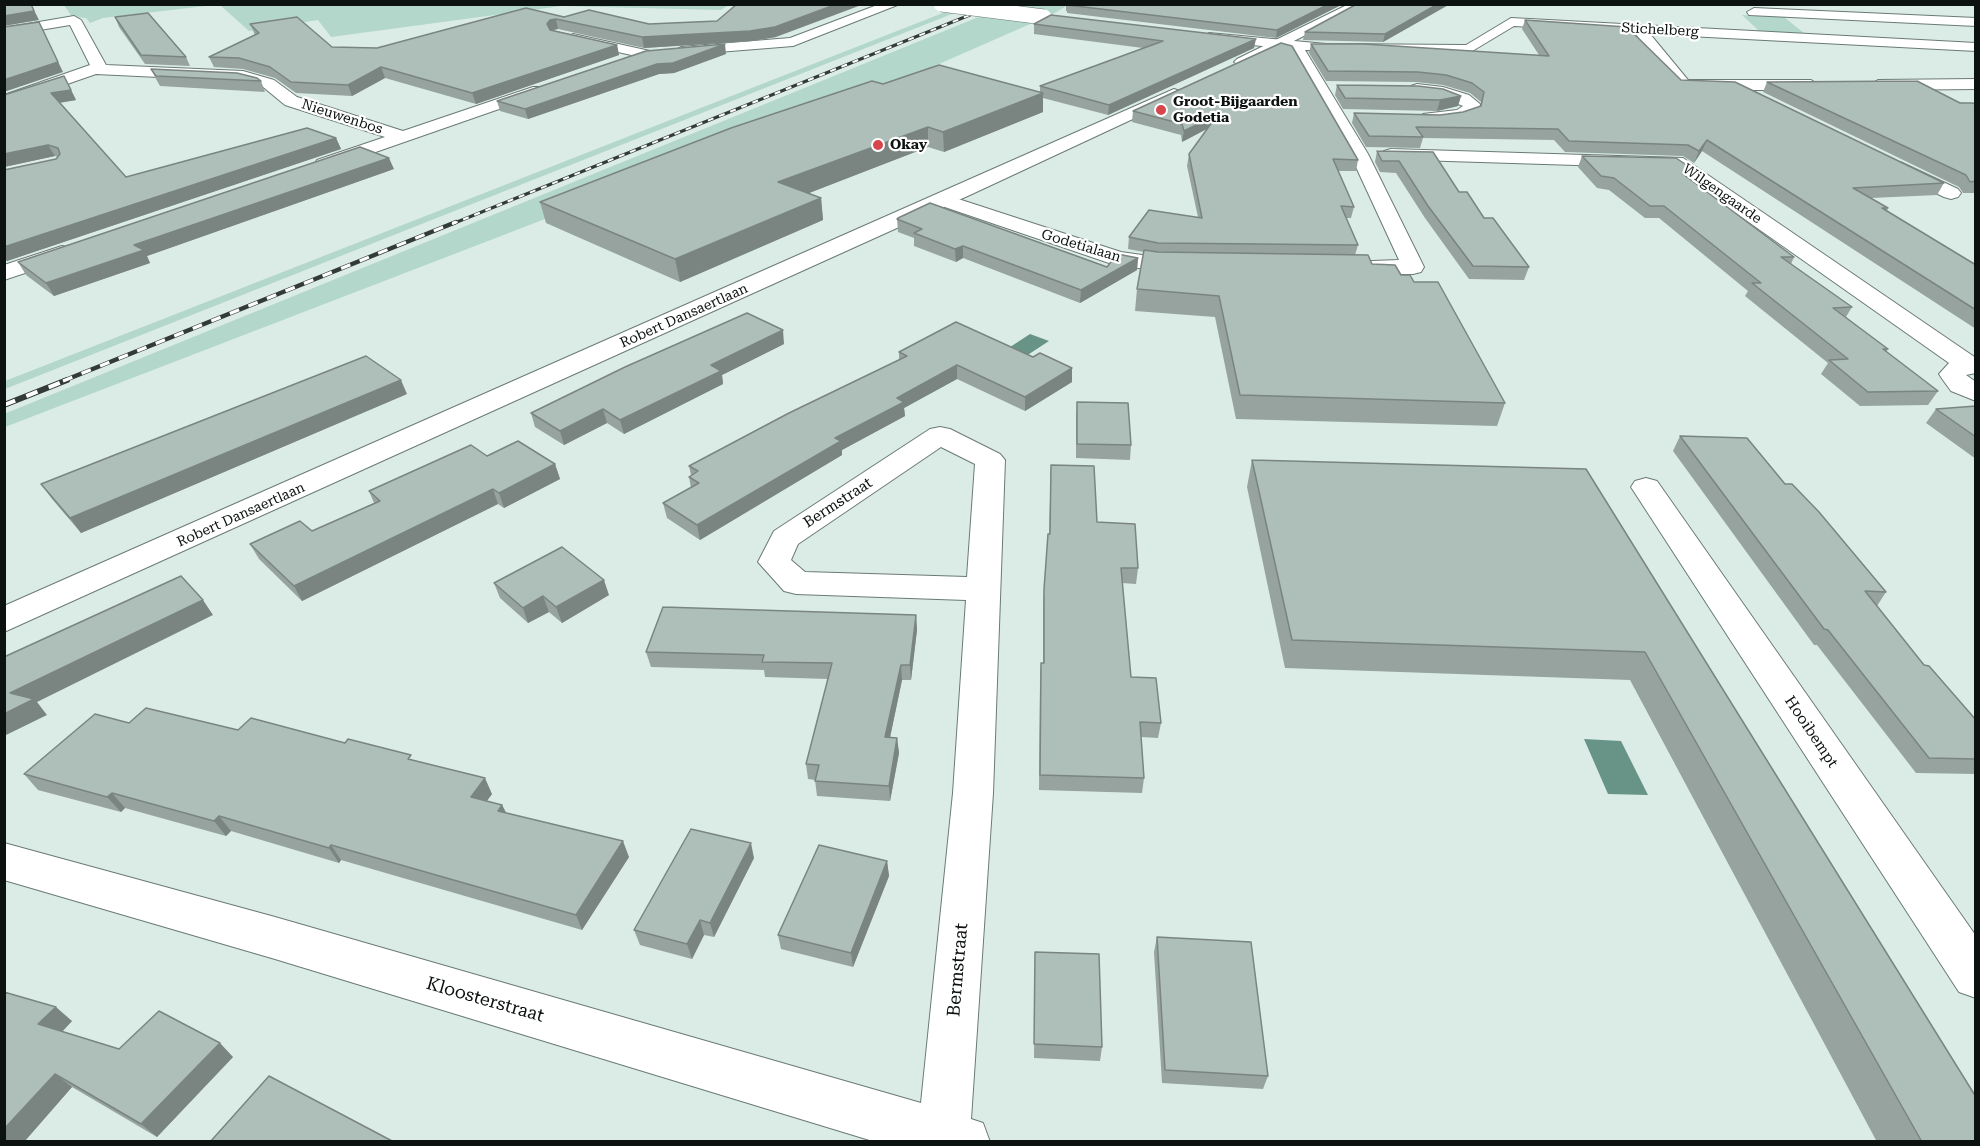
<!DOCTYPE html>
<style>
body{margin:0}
#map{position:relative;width:1980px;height:1146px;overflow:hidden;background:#dbece6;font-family:"Roboto Serif",serif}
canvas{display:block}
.frame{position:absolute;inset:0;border:6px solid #0c1210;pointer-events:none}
</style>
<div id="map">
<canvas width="1980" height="1146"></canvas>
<div class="frame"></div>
</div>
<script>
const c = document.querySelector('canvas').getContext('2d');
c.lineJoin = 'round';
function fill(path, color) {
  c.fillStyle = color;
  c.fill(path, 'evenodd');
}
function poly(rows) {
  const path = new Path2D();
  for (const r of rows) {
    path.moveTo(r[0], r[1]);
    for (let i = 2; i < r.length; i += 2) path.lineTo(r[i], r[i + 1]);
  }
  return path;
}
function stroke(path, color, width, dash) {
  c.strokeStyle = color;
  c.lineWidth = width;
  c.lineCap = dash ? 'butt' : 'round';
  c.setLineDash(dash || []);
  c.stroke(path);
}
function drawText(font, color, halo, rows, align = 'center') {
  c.font = font + ' "Roboto Serif",serif';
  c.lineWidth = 4.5;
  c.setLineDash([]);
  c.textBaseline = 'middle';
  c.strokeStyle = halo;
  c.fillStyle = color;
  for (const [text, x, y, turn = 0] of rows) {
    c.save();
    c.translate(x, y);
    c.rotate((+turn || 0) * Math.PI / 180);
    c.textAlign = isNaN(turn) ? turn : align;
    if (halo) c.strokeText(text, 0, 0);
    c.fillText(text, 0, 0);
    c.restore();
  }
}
const green = poly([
 [64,5,214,5,103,18,90,23,86,18,72,17],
 [220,5,729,5,721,10,562,6,331,37,318,20,249,31],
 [1008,5,1068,5,1053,14,875,92,5,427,4,414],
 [953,9,962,10,5,389,5,381],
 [1742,15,1784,17,1804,33,1759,31]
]);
const water = poly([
 [1030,334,1049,341,1023,358,1004,351],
 [1584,739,1621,741,1648,795,1608,794]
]);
const street = poly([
 [880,4,900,4,793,46,681,55,674,51,681,47,790,38,880,4],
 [1754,8,1976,18,1976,26,1749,15,1747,12,1754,8],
 [74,16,81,20,106,65,243,71,274,80,297,97,403,131,533,87,545,87,547,90,545,93,324,170,317,168,315,164,317,160,385,137,285,105,262,86,242,81,96,74,4,106,4,95,90,65,70,25,4,36,4,28,74,16],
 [1511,18,1976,43,1976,51,1650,34,1688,80,1811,80,1819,85,1811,90,1683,90,1677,88,1635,33,1514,26,1469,53,1305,50,1368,154,1424,267,1421,272,1413,274,1353,274,1345,272,1342,267,1345,262,1399,260,1350,154,1292,54,1273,47,1209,41,1202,37,1209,33,1326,44,1466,45,1511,18],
 [573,34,650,51,652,54,645,58,568,41,566,38,573,34],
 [1976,79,1976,89,1878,90,1870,85,1878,80,1976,79],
 [1417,84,1443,87,1469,95,1480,104,1479,110,1477,114,1460,120,1423,122,1420,118,1423,114,1457,110,1463,106,1441,97,1411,92,1409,89,1411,86,1417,84],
 [1391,149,1683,158,1976,358,1976,373,1966,375,1976,382,1976,401,1951,391,1943,380,1939,374,1949,363,1672,168,1384,159,1382,155,1384,151,1391,149],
 [1900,162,1958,189,1961,193,1958,197,1951,199,1944,197,1893,172,1891,168,1893,164,1900,162],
 [943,194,1121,252,1156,257,1188,257,1196,259,1199,264,1196,269,1188,271,1156,271,1109,263,936,204,933,200,936,196,943,194],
 [62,246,70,248,73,253,70,258,4,280,4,265,62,246],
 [940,427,950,429,1000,454,1005,460,993,793,971,1119,983,1123,990,1142,876,1142,275,959,4,880,4,843,275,917,921,1103,953,793,966,600,796,594,784,591,758,562,774,531,930,429,940,427],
 [941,447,975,464,967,577,805,572,791,560,798,544,941,447],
 [1646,478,1657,481,1976,936,1976,998,1959,992,1631,487,1635,481,1646,478]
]);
const secondary = poly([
 [1349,4,1366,4,1247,65,1242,67,1234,62,1237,59,1349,4],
 [1174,89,1180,91,1182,94,1180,97,972,194,4,632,4,606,1174,89]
]);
const railFar2 = poly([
 [452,224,997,4]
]);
const railFar1 = poly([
 [63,381,456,222]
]);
const rail = poly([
 [4,405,67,380]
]);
const streetBridge = poly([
 [941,4,1044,17]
]);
const wall = poly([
 [1066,4,1343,4,1276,38,1067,13,1067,11,1066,11],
 [1450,4,1383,42,1303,40,1305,32],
 [115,17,186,57,190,66,145,64,119,27],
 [564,17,649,24,717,21,776,37,752,41,644,48,558,29,553,30,552,30,617,45,619,55,476,104,385,78,352,96,296,93,275,78,243,69,214,67,209,57,255,35,250,24,332,47,377,48],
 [1525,20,1944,183,1937,195,1871,198,1888,208,1887,211,1976,265,1976,329,1702,151,1694,163,1683,156,1565,152,1554,140,1423,138,1420,148,1366,147,1352,123,1354,113,1440,115,1463,112,1481,106,1481,102,1470,93,1443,85,1416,82,1326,81,1309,53,1311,44,1539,55,1522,29],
 [1034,24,1254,48,1108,115,1043,98,1043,112,944,152,928,147,808,193,821,198,823,220,680,282,546,223,540,202,883,84,1040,92,1040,86,1143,48,1034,34],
 [726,54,674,73,659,74,528,119,500,111,497,101],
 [151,69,261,81,265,92,160,86,156,79],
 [1767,82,1976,104,1976,193,1963,193,1959,187,1763,92],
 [1337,85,1461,96,1458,106,1437,111,1343,109,1335,95],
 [69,86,76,100,60,103,126,177,336,138,341,149,7,261,4,259,4,170,56,159,58,157,55,156,4,167,4,95],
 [1133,111,1358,160,1356,171,1338,171,1354,207,1351,218,1346,218,1358,245,1355,255,1372,264,1401,275,1414,282,1505,403,1497,426,1236,419,1215,317,1135,311,1137,289,1144,252,1128,249,1129,237,1198,217,1187,166,1189,154,1207,129,1182,142,1181,135,1132,122],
 [1377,151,1433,152,1459,192,1529,267,1524,280,1469,279,1425,218,1396,173,1380,172,1375,162],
 [1582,156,1684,175,1794,257,1791,264,1852,307,1846,317,1888,349,1886,352,1938,391,1928,405,1860,406,1821,374,1828,363,1745,296,1748,291,1659,218,1645,218,1609,190,1597,188,1578,167],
 [394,169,147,256,150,263,54,296,26,275,18,262],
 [897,219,1107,267,1138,258,1137,270,1080,303,963,258,956,262,914,246,914,238,898,232],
 [784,344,722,375,723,384,624,434,607,423,564,445,535,427,531,413],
 [899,352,1033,357,1072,368,1072,382,1025,411,957,379,904,408,905,416,842,450,842,455,700,540,667,518,663,503,691,488,689,477,691,475,689,466,899,360],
 [407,394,81,533,52,499,41,484],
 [1077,402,1131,445,1130,460,1076,458,1076,416],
 [1976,406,1976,459,1926,423,1936,409],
 [1680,436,1785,484,1886,592,1877,606,1924,665,1976,720,1976,774,1916,773,1817,645,1814,645,1673,451],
 [487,456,555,464,560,479,504,508,498,504,302,601,259,559,250,544,312,531,374,503,369,491],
 [1252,460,1586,469,1976,1142,1877,1142,1630,680,1285,668,1247,487],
 [1051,465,1097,522,1138,568,1136,584,1122,583,1131,677,1161,723,1158,738,1141,737,1144,778,1142,793,1039,790,1040,678,1041,663,1043,663,1043,604,1048,534,1049,534],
 [494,583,609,595,562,623,549,612,528,623,500,598],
 [916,615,917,630,911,680,902,680,890,737,897,738,899,753,890,801,817,796,815,780,808,779,806,764,828,679,765,677,764,670,651,667,646,652],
 [129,723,238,730,413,760,492,794,487,801,502,805,506,813,629,857,582,930,341,860,339,863,231,831,226,836,125,808,121,812,38,790,24,774],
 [754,858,714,937,704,935,692,959,640,945,634,930],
 [887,861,889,876,853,967,781,949,778,935],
 [1157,937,1268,1076,1263,1089,1162,1083,1154,952],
 [1035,952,1102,1047,1100,1061,1034,1058],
 [4,992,72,1021,62,1032,119,1049,233,1057,157,1137,72,1087,24,1142,4,1142]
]);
const shadedWall = poly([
 [31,4,39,20,4,26,4,16],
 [837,4,864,4,776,37,752,41,644,48,642,37],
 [1329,4,1343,4,1276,38,1277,30],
 [1438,4,1450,4,1383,42,1385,34],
 [556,19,558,29,553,30,549,34,547,24,550,20],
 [39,22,63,72,4,92,4,80],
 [1256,39,1254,48,1108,115,1109,105],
 [725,44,726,54,674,73,659,74,528,119,525,109,657,64],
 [617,45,619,55,476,104,472,93],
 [381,67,385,78,352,96,348,85],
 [64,76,76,100,56,103,51,93],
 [1043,93,1043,112,944,152,943,132],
 [1461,96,1458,106,1437,111,1440,100],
 [1218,114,1216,124,1182,142,1184,131],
 [928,127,928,147,781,204,778,182],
 [336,138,341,149,7,261,4,257,4,247],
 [1707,140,1702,151,1694,163,1699,151],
 [48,145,55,156,4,167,4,154],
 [389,158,394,169,147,256,150,263,54,296,46,283,134,245],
 [821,198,823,220,680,282,675,259],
 [963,246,963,258,956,262,955,249],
 [1138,258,1137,270,1080,303,1081,290],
 [783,330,784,344,722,375,723,384,624,434,620,420,711,365],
 [957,365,957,379,904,408,905,416,842,450,842,455,700,540,697,525,835,438,897,398],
 [1072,368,1072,382,1025,411,1025,397],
 [401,380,407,394,81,533,70,518],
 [603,409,607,423,564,445,560,431],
 [555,464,560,479,504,508,499,493],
 [493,489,498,504,302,601,294,586],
 [604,580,609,595,562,623,556,607],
 [543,596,549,612,528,623,523,608],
 [203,600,213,615,37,702,47,715,4,736,4,714,10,693],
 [916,615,917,630,911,680,910,665],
 [901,665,902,680,887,752,885,737],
 [897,738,899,753,890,801,889,786],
 [485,778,492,794,478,812,471,797],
 [112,793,125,808,121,812,107,797],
 [502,805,510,820,498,811],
 [219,816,231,831,226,836,214,821],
 [623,841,629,857,582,930,576,915],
 [751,843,754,858,714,937,710,923],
 [331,845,341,860,339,863,329,848],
 [887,861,889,876,853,967,851,953],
 [700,920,704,935,692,959,687,944],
 [56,1007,72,1021,55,1039,38,1024],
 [220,1043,233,1057,157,1137,141,1124],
 [55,1074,72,1087,24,1142,7,1142,4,1140,4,1129]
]);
const building = poly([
 [4,4,31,4,34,11,4,16,4,4],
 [737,4,837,4,775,27,750,31,642,37,556,19,550,20,547,24,550,30,617,45,472,93,381,67,348,85,291,82,270,67,239,58,209,57,259,33,250,24,297,17,332,47,377,48,526,8,564,17,589,10,649,24,717,21,737,4],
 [1069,4,1329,4,1277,30,1067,5,1069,4],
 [1357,4,1438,4,1385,34,1305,32,1357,4],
 [148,13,186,57,141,55,115,17,148,13],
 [1051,15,1256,39,1109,105,1040,86,1163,41,1034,24,1051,15],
 [1525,20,1627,27,1681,80,1735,82,1944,183,1853,188,1888,208,1882,208,1976,265,1976,310,1707,140,1699,151,1688,145,1569,141,1558,129,1416,127,1423,137,1369,136,1354,113,1440,115,1463,112,1481,106,1484,92,1472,83,1446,75,1418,72,1328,71,1311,44,1364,44,1549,56,1525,20],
 [39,22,58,62,4,80,4,27,39,22],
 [1281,43,1292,46,1358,160,1333,159,1354,207,1341,206,1358,245,1158,243,1129,237,1149,210,1202,218,1189,154,1218,114,1184,131,1182,124,1133,111,1281,43],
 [725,44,673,63,657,64,525,109,497,101,646,51,725,44],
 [939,65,1043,93,943,132,928,127,778,182,821,198,675,259,540,202,731,128,872,81,883,84,939,65],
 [151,69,237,73,257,78,261,81,156,76,151,69],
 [64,76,71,90,51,93,126,177,307,128,336,138,4,247,4,170,56,159,60,154,58,148,48,145,4,154,4,95,64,76],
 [1917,81,1960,103,1972,103,1976,104,1976,181,1970,182,1966,175,1767,82,1917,81],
 [1337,85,1418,86,1443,89,1461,96,1440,100,1345,98,1337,85],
 [360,147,389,158,134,245,144,250,46,283,18,262,360,147],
 [1377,151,1433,152,1459,192,1467,192,1484,218,1493,218,1529,267,1473,266,1428,206,1399,161,1382,161,1377,151],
 [1582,156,1676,158,1688,166,1683,174,1794,257,1781,257,1852,307,1833,308,1888,349,1883,349,1938,391,1868,392,1829,360,1848,359,1752,283,1761,283,1664,206,1650,206,1614,178,1601,176,1582,156],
 [930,203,1107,267,1117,254,1138,258,1081,290,963,246,955,249,914,233,922,229,897,219,898,218,930,203],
 [1144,250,1158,252,1368,255,1372,264,1395,265,1401,275,1410,275,1414,282,1438,282,1505,403,1240,395,1219,296,1137,289,1144,250],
 [747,313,783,330,711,365,721,371,620,420,603,409,560,431,531,413,625,367,747,313],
 [956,322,1033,357,1040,353,1072,368,1025,397,957,365,897,398,904,402,835,438,841,441,697,525,663,503,699,483,689,477,698,471,689,466,789,413,907,356,899,352,956,322],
 [366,356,401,380,70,518,41,484,366,356],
 [1077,402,1128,403,1131,445,1077,444,1077,402],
 [1976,406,1976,437,1936,409,1976,406],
 [1680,436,1747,438,1785,484,1792,484,1819,512,1886,592,1865,591,1924,665,1929,666,1976,720,1976,759,1929,758,1828,630,1824,629,1680,436],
 [518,441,555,464,499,493,493,489,294,586,250,544,300,521,312,531,380,501,369,491,471,445,487,456,518,441],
 [1252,460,1586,469,1976,1097,1976,1142,1922,1142,1645,652,1292,640,1252,460],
 [1051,465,1094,466,1097,522,1135,524,1138,568,1121,568,1131,677,1156,678,1161,723,1140,722,1144,778,1040,775,1041,663,1044,663,1044,589,1048,534,1050,534,1051,465],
 [562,547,604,580,556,607,543,596,523,608,494,583,562,547],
 [181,576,203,600,10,693,34,699,4,714,4,657,181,576],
 [663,607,916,615,910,665,901,665,885,737,897,738,889,786,815,781,819,765,806,764,832,663,762,662,764,655,646,652,663,607],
 [146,708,238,730,251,718,345,743,348,739,411,755,408,759,485,778,471,797,502,805,498,811,623,841,576,915,331,845,329,848,219,816,214,821,112,793,107,797,24,774,95,714,129,723,146,708],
 [691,829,751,843,710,923,700,920,687,944,634,930,691,829],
 [819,845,887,861,851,953,778,935,819,845],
 [1157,937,1251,942,1268,1076,1165,1070,1157,937],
 [1035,952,1099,954,1102,1047,1034,1044,1035,952],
 [4,992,56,1007,38,1024,119,1049,159,1011,220,1043,141,1124,55,1074,4,1129,4,992],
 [269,1076,394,1142,210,1142,269,1076]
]);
const markers = [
 [1161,110,6,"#d6464b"],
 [878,145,6,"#d6464b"]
];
const farStreetnames = [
 ["Stichelberg",1660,30,3],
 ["Nieuwenbos",342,117,18],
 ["Wilgengaarde",1722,194,35],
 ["Godetialaan",1081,246,17],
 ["Robert Dansaertlaan",684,316,-24],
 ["Robert Dansaertlaan",241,515,-24]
];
const farPoinames = [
 ["Groot-Bijgaarden",1173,102],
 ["Godetia",1173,118],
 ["Okay",890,145]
];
const streetNames = [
 ["Bermstraat",838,503,-33],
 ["Hooibempt",1811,732,56]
];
const nearStreetnames = [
 ["Bermstraat",958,970,-85],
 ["Kloosterstraat",485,1000,16]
];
fill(green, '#b3d8cb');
fill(water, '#679486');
stroke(street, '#6a7a75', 2);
stroke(secondary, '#6a7a75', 2);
fill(street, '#fff');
fill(secondary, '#fff');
stroke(railFar2, '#333b38', 3);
stroke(railFar1, '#333b38', 4.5);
stroke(rail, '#333b38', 6);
stroke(railFar2, '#fff', 2, [6]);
stroke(railFar1, '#fff', 3, [10]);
stroke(rail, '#fff', 4, [12]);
stroke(streetBridge, '#6a7a75', 16, []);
stroke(streetBridge, '#fff', 15);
fill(wall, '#96a39e');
fill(shadedWall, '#7a8581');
fill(building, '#aebeb8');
stroke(building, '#7a8581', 1.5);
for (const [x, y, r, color] of markers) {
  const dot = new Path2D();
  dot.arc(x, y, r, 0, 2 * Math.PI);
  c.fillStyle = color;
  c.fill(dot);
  stroke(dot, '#fff', 2);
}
drawText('14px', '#0c1210', '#fff', farStreetnames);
drawText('bold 14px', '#0c1210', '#fff', farPoinames, 'left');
drawText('15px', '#0c1210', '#fff', streetNames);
drawText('18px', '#0c1210', '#fff', nearStreetnames);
</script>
